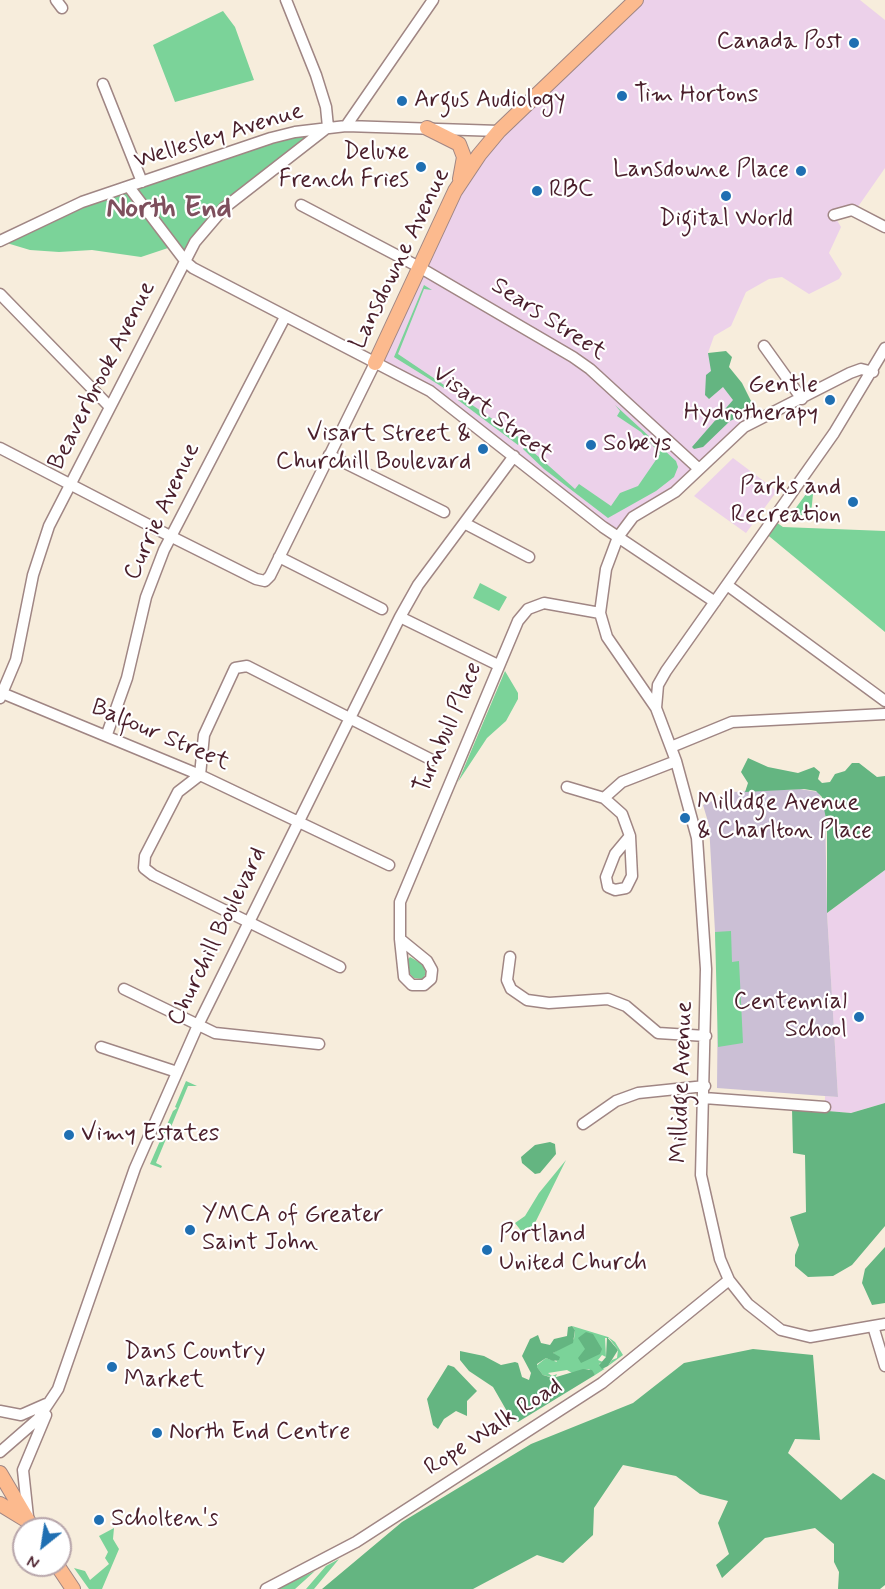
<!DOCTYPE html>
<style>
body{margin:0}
#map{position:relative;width:885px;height:1589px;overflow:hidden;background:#f7eddc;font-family:Mynerve,sans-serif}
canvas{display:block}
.north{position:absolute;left:12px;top:1517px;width:60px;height:60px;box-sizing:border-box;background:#fff;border:2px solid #b7a5aa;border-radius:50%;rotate:210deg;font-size:16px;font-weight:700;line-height:24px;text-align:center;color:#4a1f2b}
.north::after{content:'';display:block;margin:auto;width:21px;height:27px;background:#1f6fb2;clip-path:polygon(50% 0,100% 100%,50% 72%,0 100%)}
</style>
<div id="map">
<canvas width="885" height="1589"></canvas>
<div class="north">N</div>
</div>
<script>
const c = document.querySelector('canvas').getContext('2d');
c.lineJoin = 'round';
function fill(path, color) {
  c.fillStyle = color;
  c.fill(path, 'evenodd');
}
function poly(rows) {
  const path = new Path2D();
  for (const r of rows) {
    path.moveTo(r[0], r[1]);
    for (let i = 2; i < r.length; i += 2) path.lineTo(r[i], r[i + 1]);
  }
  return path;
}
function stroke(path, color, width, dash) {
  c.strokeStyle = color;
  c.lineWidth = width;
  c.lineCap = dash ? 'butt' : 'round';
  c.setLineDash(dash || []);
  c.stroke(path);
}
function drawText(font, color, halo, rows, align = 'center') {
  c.font = font + ' Mynerve,sans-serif';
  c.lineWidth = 4.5;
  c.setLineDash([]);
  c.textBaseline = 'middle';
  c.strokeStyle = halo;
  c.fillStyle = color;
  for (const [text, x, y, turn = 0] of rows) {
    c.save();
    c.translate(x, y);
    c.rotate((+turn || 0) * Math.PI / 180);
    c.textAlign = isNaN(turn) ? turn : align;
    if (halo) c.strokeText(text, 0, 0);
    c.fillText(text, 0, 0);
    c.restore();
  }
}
const built = poly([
 [636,0,860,0,885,20,885,168,855,211,834,215,841,227,829,253,842,274,839,279,809,294,782,277,769,279,746,292,731,326,714,336,708,353,758,420,643,511,618,537,445,402,375,363,479,155],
 [733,458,777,491,746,533,694,496],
 [885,870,885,1103,851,1113,825,1111,825,1096,838,1097,827,913]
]);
const industrial = poly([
 [800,789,818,792,825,806,827,913,838,1097,717,1088,718,985,709,825,703,805,732,792]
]);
const green = poly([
 [223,11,235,27,254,80,175,102,153,45],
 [328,127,224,208,186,262,174,246,141,257,92,250,59,252,30,250,0,241,142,182],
 [424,285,432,290,424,289,398,354,444,385,449,379,451,380,444,388,394,357],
 [465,390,467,392,462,398,520,438,518,445,458,400],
 [615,405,676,461,678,467,674,477,656,491,608,518,544,469,523,449,525,446,532,451,575,489,579,484,611,506,620,493,638,486,660,454,641,432,617,416,620,411],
 [806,494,813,494,811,514,790,516],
 [773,520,783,527,885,531,885,632,764,532],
 [480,583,507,597,499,611,473,598],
 [505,671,518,693,518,699,506,721,487,738,458,782],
 [731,931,732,962,739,961,743,1043,718,1047,715,932],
 [410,957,424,965,426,974,422,979,414,978,408,972,407,960],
 [186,1081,197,1086,188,1086,156,1163,162,1166,161,1168,150,1164,173,1111,177,1108,175,1107],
 [566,1160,534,1225,522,1232,515,1223,525,1216,539,1193],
 [572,1326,608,1337,615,1342,623,1355,608,1366,612,1360,617,1358,618,1350,609,1338,605,1338,606,1357,602,1355,598,1360,603,1362,599,1364,604,1369,606,1368,595,1375,589,1369,572,1373,567,1370,548,1373,552,1376,557,1374,555,1378,543,1375,536,1366,546,1358,557,1362,553,1353,574,1339,575,1330],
 [114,1528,113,1539,119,1549,102,1589,89,1589,74,1568,85,1571,90,1580,109,1564,105,1558,108,1552,99,1536],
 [339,1559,314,1589,306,1589,326,1566],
 [315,1571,295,1589,277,1589]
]);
const forest = poly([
 [726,351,732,357,729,367,742,383,755,409,730,421,703,447,694,449,692,447,733,400,723,387,709,399,705,395,706,375,711,371,708,353],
 [748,758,768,767,798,773,814,767,820,772,818,779,822,783,830,782,835,774,845,771,852,763,859,763,877,777,885,776,885,870,827,913,827,825,822,797,816,791,804,789,745,792,748,783,741,772],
 [885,1103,885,1226,852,1265,833,1276,808,1277,795,1266,795,1255,799,1245,790,1217,806,1212,805,1155,793,1153,792,1108,851,1113],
 [550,1142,555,1144,556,1154,540,1173,535,1174,522,1163,521,1157,535,1145],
 [885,1247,885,1303,872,1305,862,1283,865,1269],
 [572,1326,575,1330,573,1343,553,1353,560,1357,559,1360,553,1361,546,1358,537,1364,537,1367,543,1375,553,1378,583,1369,592,1370,595,1375,518,1422,512,1420,493,1387,469,1371,460,1360,460,1351,484,1356,501,1365,515,1362,518,1363,522,1377,529,1380,531,1373,522,1356,530,1339,538,1335,541,1343,550,1345,554,1339,567,1336,568,1327],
 [586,1332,593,1334,602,1349,600,1354,581,1363,578,1358,585,1349,578,1338],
 [607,1337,618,1350,608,1366,602,1369,599,1365,606,1357],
 [753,1349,813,1355,820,1440,795,1439,788,1453,841,1500,873,1473,885,1480,885,1585,880,1589,838,1589,839,1572,834,1562,834,1544,815,1528,765,1538,722,1578,716,1565,729,1554,718,1523,728,1501,700,1494,676,1476,623,1465,594,1508,593,1535,563,1563,537,1555,473,1589,322,1589,402,1522,531,1444,633,1403,684,1363],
 [448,1365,454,1367,477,1391,467,1401,467,1416,456,1411,444,1419,438,1429,433,1425,427,1399]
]);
const minor = poly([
 [56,0,62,8],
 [286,0,316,75,326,107,328,127],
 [103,84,142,182],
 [346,126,433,0],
 [129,187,186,262,193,268,430,391,603,527,715,602],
 [301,205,419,267,573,357,590,369,699,469],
 [834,215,852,210,885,227],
 [0,241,82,202,271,138,295,132,346,126,499,131],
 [0,294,109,406],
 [764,346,802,399],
 [873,372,861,369,850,373,744,427,675,492,633,517,618,537,606,569,600,613,607,637,656,708,676,761,697,838,706,969,701,1175,720,1259,729,1280,748,1304,781,1330,810,1337,885,1324],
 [0,448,170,536,256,579,265,581,270,576,375,363],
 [329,455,444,512],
 [464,523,529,557],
 [279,557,382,609],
 [727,585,885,701],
 [400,617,498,665],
 [2,693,200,775,389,865],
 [0,698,16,660,33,575,49,526,195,242,224,208,328,127],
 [656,708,658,685,666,671,834,433,885,348],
 [107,734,127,678,146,597,164,550,285,317],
 [671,747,732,722,885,714],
 [567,787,604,798,622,814,630,836,632,876,626,888,615,890,608,887,606,877,615,854,630,836],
 [604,798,622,782,676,761],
 [400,939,404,977,412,985,424,985,431,979,432,970,427,961,400,939,400,902,518,621,528,609,544,603,600,613],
 [510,957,507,980,511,989,527,1000,549,1003,608,999,626,1006,658,1033,706,1036],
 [340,967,153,875,144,868,145,856,178,792,200,775,204,735,235,668,247,666,432,760],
 [124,989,215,1033,319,1044],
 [101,1047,177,1072],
 [704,1098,825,1107],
 [583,1124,616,1101,638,1093,705,1086],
 [873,1326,885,1366],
 [0,1411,21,1415,46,1404],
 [0,1452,38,1419,58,1389,135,1168,198,1025,400,617,418,585,514,456],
 [28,1517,23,1470,46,1415],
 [266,1589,356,1542,602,1383,729,1280]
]);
const major = poly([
 [427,128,459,144,464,157,460,179],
 [375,363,455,191,479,155,499,131,636,0],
 [0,1473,33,1529],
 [0,1504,26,1520],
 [57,1565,73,1589]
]);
const markers = [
 [854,43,6,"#1f6fb2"],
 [622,96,6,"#1f6fb2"],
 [402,101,6,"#1f6fb2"],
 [421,167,6,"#1f6fb2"],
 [801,171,6,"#1f6fb2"],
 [537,191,6,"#1f6fb2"],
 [726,196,6,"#1f6fb2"],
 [830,400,6,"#1f6fb2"],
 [591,445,6,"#1f6fb2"],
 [483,449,6,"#1f6fb2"],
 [853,502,6,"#1f6fb2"],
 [685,818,6,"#1f6fb2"],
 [859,1017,6,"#1f6fb2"],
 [69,1135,6,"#1f6fb2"],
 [190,1230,6,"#1f6fb2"],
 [487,1250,6,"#1f6fb2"],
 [112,1367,6,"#1f6fb2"],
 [157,1433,6,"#1f6fb2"],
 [99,1520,6,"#1f6fb2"]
];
const poiNames = [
 ["Canada Post",842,43,"right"],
 ["Tim Hortons",634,96],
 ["Argus Audiology",414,101],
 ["Deluxe",409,153,"right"],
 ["French Fries",409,181,"right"],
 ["Lansdowne Place",789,171,"right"],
 ["RBC",549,191],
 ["Digital World",726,220,"center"],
 ["Gentle",818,386,"right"],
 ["Hydrotherapy",818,414,"right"],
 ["Visart Street &",471,435,"right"],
 ["Churchill Boulevard",471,463,"right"],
 ["Sobeys",603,445],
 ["Parks and",841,488,"right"],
 ["Recreation",841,516,"right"],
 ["Millidge Avenue",697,804],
 ["& Charlton Place",697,832],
 ["Centennial",847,1003,"right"],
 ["School",847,1031,"right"],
 ["Vimy Estates",81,1135],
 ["YMCA of Greater",202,1216],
 ["Saint John",202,1244],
 ["Portland",499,1236],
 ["United Church",499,1264],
 ["Dans Country",124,1353],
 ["Market",124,1381],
 ["North End Centre",169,1433],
 ["Scholten's",111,1520]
];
const streetNames = [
 ["Wellesley Avenue",219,137,-17],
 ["Lansdowne Avenue",401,259,-64],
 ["Sears Street",548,320,33],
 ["Beaverbrook Avenue",103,376,-63],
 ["Visart Street",492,415,37],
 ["Currie Avenue",163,512,-65],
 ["Turnbull Place",449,728,-67],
 ["Balfour Street",160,736,23],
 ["Churchill Boulevard",218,937,-64],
 ["Millidge Avenue",683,1082,-88],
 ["Rope Walk Road",494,1428,-33]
];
const districtNames = [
 ["North End",169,210]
];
fill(built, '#ecd1ea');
fill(industrial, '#cbbfd5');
fill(green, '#7bd399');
fill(forest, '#64b581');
stroke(minor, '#a08684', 13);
stroke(major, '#a08684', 16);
stroke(minor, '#fff', 10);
stroke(major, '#fcba8e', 14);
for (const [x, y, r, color] of markers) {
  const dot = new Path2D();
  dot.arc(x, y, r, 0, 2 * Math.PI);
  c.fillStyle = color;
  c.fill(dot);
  stroke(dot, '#fff', 2);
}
drawText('24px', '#4a1f2b', '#fff', poiNames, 'left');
drawText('24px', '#4a1f2b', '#fff', streetNames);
drawText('bold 30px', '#7e4f5d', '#fff', districtNames);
</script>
